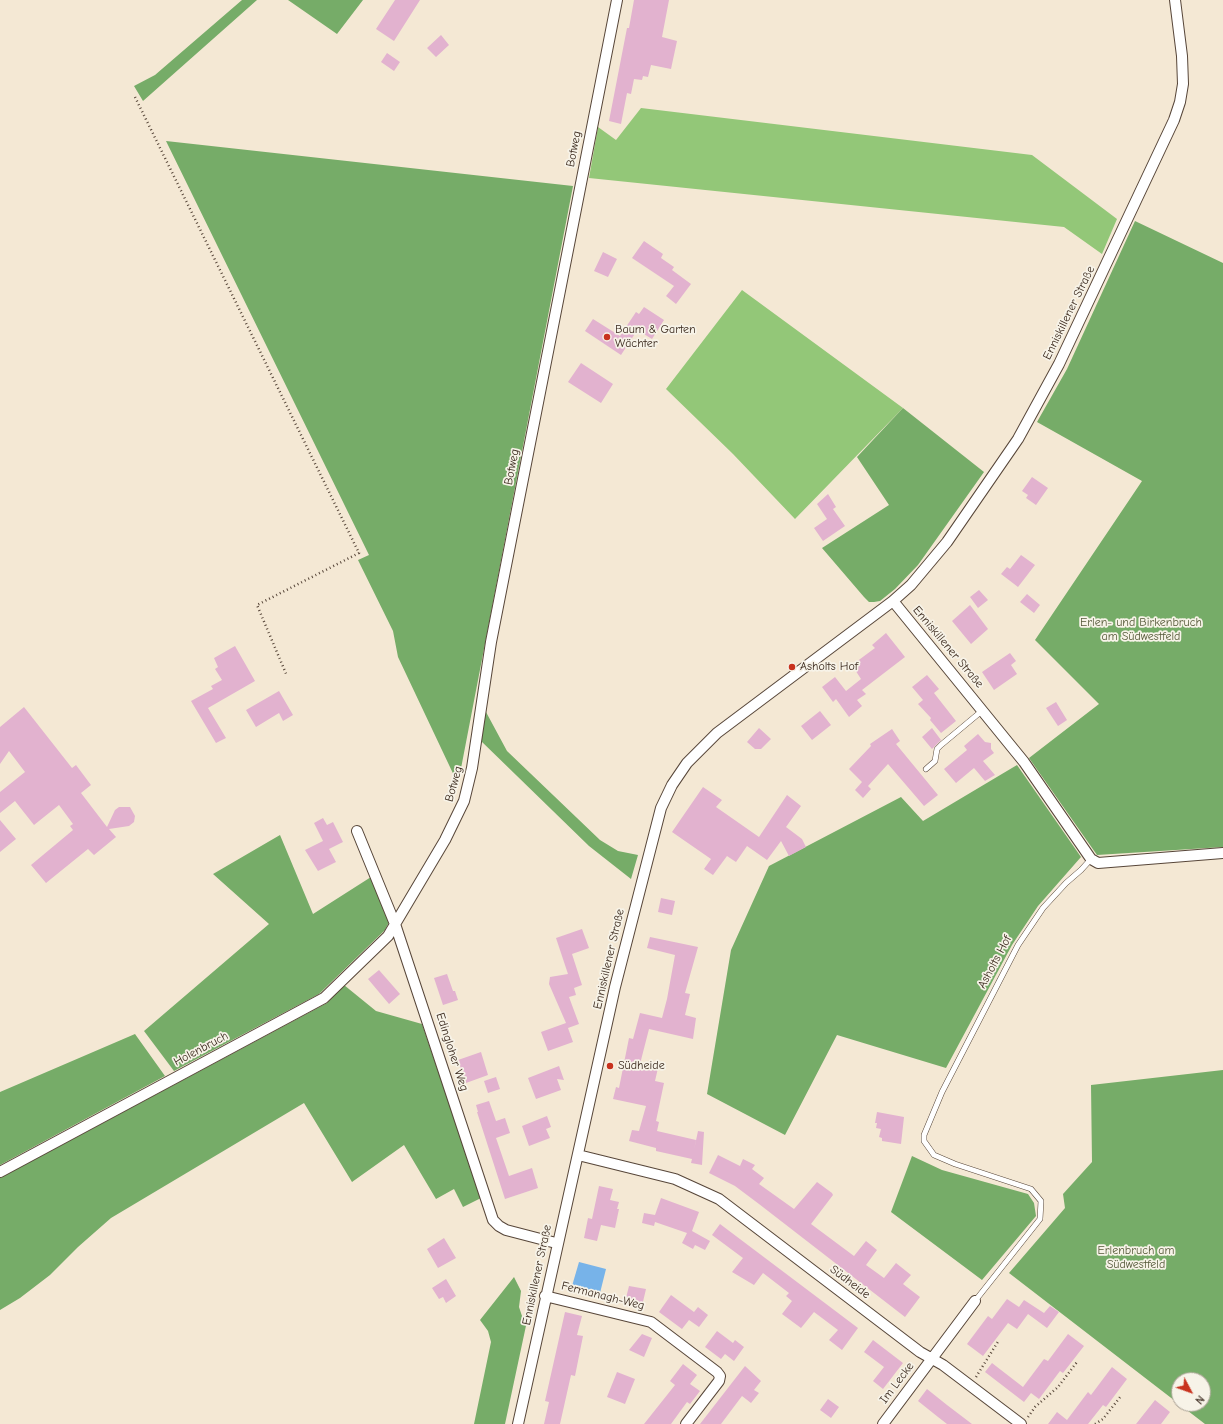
<!DOCTYPE html>
<meta charset="utf-8">
<style>
body{margin:0}
#map{position:relative;width:1223px;height:1424px;overflow:hidden;background:#f4e8d4;font-family:"Comic Neue",sans-serif}
canvas{display:block}
.north{position:absolute;left:1171px;top:1372px;width:40px;height:40px;box-sizing:border-box;background:#f7f3e8;border:1px solid #aca397;border-radius:50%;rotate:131deg;font-size:11px;font-weight:700;line-height:16px;text-align:center;color:#3b2a1e}
.north::after{content:'';display:block;margin:auto;width:14px;height:18px;background:#c8321e;clip-path:polygon(50% 0,100% 100%,50% 72%,0 100%)}
</style>
<div id="map">
<canvas width="1223" height="1424"></canvas>
<div class="north">N</div>
</div>
<script>
const c = document.querySelector('canvas').getContext('2d');
c.lineJoin = 'round';
function fill(path, color) {
  c.fillStyle = color;
  c.fill(path, 'evenodd');
}
function poly(rows) {
  const path = new Path2D();
  for (const r of rows) {
    path.moveTo(r[0], r[1]);
    for (let i = 2; i < r.length; i += 2) path.lineTo(r[i], r[i + 1]);
  }
  return path;
}
function stroke(path, color, width, dash) {
  c.strokeStyle = color;
  c.lineWidth = width;
  c.lineCap = dash ? 'butt' : 'round';
  c.setLineDash(dash || []);
  c.stroke(path);
}
function drawText(font, color, halo, rows, align = 'center') {
  c.font = font + ' "Comic Neue",sans-serif';
  c.lineWidth = 3.5;
  c.setLineDash([]);
  c.textBaseline = 'middle';
  c.strokeStyle = halo;
  c.fillStyle = color;
  for (const [text, x, y, turn = 0] of rows) {
    c.save();
    c.translate(x, y);
    c.rotate((+turn || 0) * Math.PI / 180);
    c.textAlign = isNaN(turn) ? turn : align;
    if (halo) c.strokeText(text, 0, 0);
    c.fillText(text, 0, 0);
    c.restore();
  }
}
const green = poly([
 [641,108,1032,155,1117,219,1102,254,1064,227,589,178,598,127,616,140],
 [742,290,903,408,795,519,733,454,666,389]
]);
const forest = poly([
 [242,0,257,0,143,101,134,86,155,75],
 [288,0,363,0,337,34],
 [166,141,573,186,458,784,398,657,393,631,358,560,369,555],
 [1135,221,1223,263,1223,847,1097,855,1029,758,1099,704,1035,640,1142,481,1037,422,1067,369],
 [903,408,984,472,918,565,895,589,880,601,874,602,869,602,864,597,822,548,889,505,857,457],
 [486,712,507,751,600,840,618,851,638,855,631,879,589,846,480,740],
 [1017,765,1081,857,1038,906,1012,945,946,1068,837,1035,785,1135,707,1094,731,950,769,866,901,797,923,821],
 [280,835,313,914,371,877,389,922,385,930,319,994,174,1071,144,1031,269,924,213,874],
 [344,985,376,1011,422,1024,481,1198,463,1207,454,1189,436,1199,404,1145,352,1182,304,1103,111,1218,78,1247,50,1275,20,1298,0,1310,0,1178,327,1003],
 [135,1034,165,1076,0,1165,0,1092],
 [1223,1070,1223,1424,1205,1424,1179,1404,1203,1404,1203,1380,1179,1380,1179,1404,1009,1273,1065,1208,1063,1194,1092,1162,1091,1085],
 [912,1156,942,1170,1028,1194,1034,1203,1036,1216,982,1280,891,1212],
 [514,1277,521,1291,519,1307,522,1316,527,1321,505,1424,474,1424,491,1342,488,1331,480,1320]
]);
const water = poly([
 [579,1262,606,1269,600,1293,572,1286]
]);
const building = poly([
 [395,0,420,0,394,41,376,29],
 [634,0,669,0,662,37,677,41,671,69,651,65,648,77,643,76,642,80,634,79,631,94,627,93,621,124,609,121,627,28,629,28],
 [441,35,449,45,436,57,427,48],
 [387,53,400,62,394,71,381,62],
 [644,241,663,254,661,258,674,267,672,270,691,284,676,304,666,296,674,286,632,258],
 [603,252,617,259,608,277,594,271],
 [644,307,664,320,652,339,639,331,638,333,636,332,621,355,585,331,593,319,620,336,636,312,639,314],
 [581,363,613,384,601,403,568,382],
 [1032,477,1048,488,1036,505,1026,498,1028,495,1022,491],
 [828,494,836,507,833,509,845,526,823,541,814,528,827,519,817,504],
 [1021,555,1035,565,1018,587,1001,574,1007,567,1010,569],
 [979,590,988,600,978,608,970,597],
 [1027,594,1040,605,1034,613,1020,602],
 [970,605,988,629,971,644,952,621],
 [886,633,905,657,862,690,866,694,857,700,862,706,849,717,836,699,833,702,822,687,835,677,846,691,861,679,852,665,875,648,872,645],
 [235,646,255,681,208,708,226,738,216,743,191,701,213,689,211,686,222,680,215,669,218,667,214,658],
 [1010,653,1016,661,1011,665,1017,674,994,690,982,672],
 [927,675,939,689,934,693,956,721,941,733,930,720,931,718,918,704,923,700,912,687],
 [279,691,293,715,283,721,279,713,256,727,246,710],
 [1056,702,1067,720,1058,726,1046,708],
 [24,707,72,768,76,765,91,785,81,793,107,827,115,810,119,807,130,807,135,816,134,822,129,826,109,829,116,837,94,855,88,849,46,883,31,865,73,830,70,826,73,824,59,805,34,825,15,801,0,813,0,792,25,772,9,751,0,764,0,727],
 [820,711,831,725,812,740,801,726],
 [759,728,771,739,761,749,755,749,747,742],
 [932,728,941,740,932,749,922,737],
 [892,729,900,741,896,744,938,795,924,806,888,764,868,786,871,789,863,798,855,790,862,782,849,769,871,746,870,744],
 [978,734,985,742,991,743,991,749,994,753,983,761,995,775,985,781,974,768,956,783,944,769,967,750,964,746],
 [703,787,722,800,716,807,759,837,787,795,801,806,786,827,802,839,806,847,789,856,781,841,767,860,747,846,736,862,727,856,713,875,704,869,711,859,672,832],
 [323,818,327,825,333,822,343,842,329,849,336,862,318,871,305,850,323,841,314,823],
 [0,820,16,839,0,852],
 [661,898,675,901,672,915,658,912],
 [582,929,589,948,572,954,582,985,574,988,576,995,569,997,579,1024,568,1028,573,1042,548,1051,541,1032,566,1023,549,984,550,977,568,974,556,938],
 [650,937,698,947,685,993,690,994,685,1015,696,1018,693,1039,649,1029,640,1064,658,1068,655,1081,664,1083,656,1121,659,1122,657,1131,696,1140,694,1150,698,1131,704,1132,702,1165,691,1163,692,1159,656,1151,656,1148,629,1141,632,1130,639,1131,646,1106,613,1099,616,1087,619,1088,629,1038,633,1039,640,1013,662,1018,667,999,675,955,647,948],
 [379,970,400,994,389,1004,368,979],
 [447,974,453,991,455,991,458,1000,443,1005,434,978],
 [481,1052,488,1075,466,1083,458,1060],
 [559,1066,564,1080,557,1079,561,1090,536,1099,528,1078],
 [496,1077,500,1089,488,1093,484,1081],
 [489,1101,496,1121,505,1118,510,1133,496,1138,509,1176,532,1168,538,1188,505,1199,477,1112,478,1112,476,1105],
 [877,1112,904,1117,901,1144,882,1141,882,1138,879,1137,881,1129,876,1128,877,1123,875,1123],
 [547,1116,551,1127,546,1129,550,1138,529,1146,522,1126],
 [718,1155,740,1166,743,1159,755,1165,752,1169,764,1178,759,1184,794,1209,817,1182,832,1193,833,1195,811,1224,854,1256,866,1241,877,1250,866,1265,884,1278,896,1263,911,1275,903,1284,920,1297,905,1317,759,1204,735,1186,709,1173],
 [599,1186,613,1189,610,1200,619,1202,617,1209,619,1209,615,1228,601,1225,597,1241,584,1238,588,1218,592,1219],
 [661,1198,699,1212,692,1231,710,1241,705,1250,695,1245,693,1249,682,1243,687,1233,655,1222,654,1226,642,1223,644,1213,655,1215],
 [720,1224,858,1328,842,1350,829,1340,838,1330,814,1312,801,1328,782,1314,792,1301,786,1296,789,1293,763,1273,754,1285,732,1272,743,1258,712,1235],
 [444,1238,456,1258,438,1268,427,1249],
 [446,1279,456,1296,446,1303,443,1297,439,1299,432,1288],
 [629,1286,646,1289,642,1306,625,1302],
 [671,1295,694,1312,698,1307,708,1315,699,1327,689,1320,682,1329,659,1312],
 [1007,1299,1019,1307,1024,1300,1044,1313,1050,1306,1059,1312,1047,1328,1028,1314,1017,1329,1008,1323,983,1356,967,1344,988,1316,992,1319],
 [565,1312,582,1316,577,1335,583,1336,575,1376,571,1375,560,1424,544,1424,549,1402,545,1401],
 [717,1331,733,1343,735,1340,744,1347,734,1361,725,1354,721,1359,705,1347],
 [642,1334,652,1338,644,1357,629,1350],
 [1068,1334,1084,1346,1063,1373,1060,1371,1039,1399,1031,1393,1024,1402,985,1372,992,1363,1023,1387,1044,1359,1048,1361],
 [873,1340,903,1363,883,1389,873,1381,884,1367,864,1352],
 [683,1364,697,1375,690,1384,700,1391,690,1404,687,1402,671,1424,644,1424,675,1385,670,1381],
 [745,1366,761,1381,754,1390,759,1393,751,1403,742,1396,721,1424,700,1424],
 [1112,1367,1127,1379,1106,1407,1103,1405,1088,1424,1048,1424,1057,1412,1067,1420,1088,1392,1091,1395],
 [617,1372,635,1379,625,1404,607,1397],
 [927,1389,947,1405,972,1424,947,1424,938,1417,918,1401],
 [828,1399,839,1407,831,1418,820,1410],
 [1155,1400,1170,1412,1161,1424,1136,1424]
]);
const path = poly([
 [135,97,359,553,257,605,287,676],
 [976,1377,999,1340],
 [1028,1417,1035,1407,1058,1387,1077,1362],
 [1095,1424,1103,1419,1121,1396]
]);
const service = poly([
 [926,769,935,761,937,749,941,745,983,710],
 [975,1301,1040,1219,1041,1201,1031,1189,955,1164,934,1155,924,1141,924,1135,942,1092,1018,945,1043,908,1066,883,1081,870,1091,859]
]);
const minor = poly([
 [893,601,1024,762,1091,859,1098,863,1223,853],
 [357,831,395,924,493,1220,499,1226,506,1230,556,1243],
 [578,1155,675,1179,719,1199,920,1352,943,1365,1021,1424],
 [0,1172,324,998,388,936,445,840,464,801,472,768,491,642,617,0],
 [545,1296,651,1322,717,1372,720,1376,719,1381,686,1424],
 [518,1424,615,987,661,808,672,785,687,763,717,733,893,601,911,585,947,542,1018,439,1059,364,1174,120,1180,102,1183,84,1182,56,1175,0],
 [883,1424,975,1301]
]);
const markers = [
 [607,337,4,"#c8321e"],
 [792,667,4,"#c8321e"],
 [610,1066,4,"#c8321e"]
];
const streetNames = [
 ["Botweg",574,149,-79],
 ["Enniskillener Straße",1069,313,-64],
 ["Botweg",512,467,-79],
 ["Enniskillener Straße",948,647,50],
 ["Botweg",454,784,-74],
 ["Enniskillener Straße",609,959,-77],
 ["Asholts Hof",995,962,-62],
 ["Holenbruch",201,1049,-28],
 ["Edingloher Weg",452,1052,72],
 ["Enniskillener Straße",537,1275,-78],
 ["Südheide",850,1282,37],
 ["Fermanagh-Weg",603,1296,14],
 ["Im Lecke",897,1383,-53]
];
const poiNames = [
 ["Baum & Garten",615,330],
 ["Wächter",615,344],
 ["Asholts Hof",800,667],
 ["Südheide",618,1066]
];
const parkNames = [
 ["Erlen- und Birkenbruch",1141,623],
 ["am Südwestfeld",1141,637],
 ["Erlenbruch am",1136,1251],
 ["Südwestfeld",1136,1265]
];
fill(green, '#93c778');
fill(forest, '#76ac68');
fill(water, '#77b3e9');
fill(building, '#e2b2cf');
stroke(service, '#574639', 6);
stroke(minor, '#574639', 12);
stroke(path, '#574639', 2.5, [1, 3]);
stroke(service, '#fff', 5);
stroke(minor, '#fff', 10);
for (const [x, y, r, color] of markers) {
  const dot = new Path2D();
  dot.arc(x, y, r, 0, 2 * Math.PI);
  c.fillStyle = color;
  c.fill(dot);
  stroke(dot, '#f7f3e8', 1.5);
}
drawText('12px', '#3b2a1e', '#f7f3e8', streetNames);
drawText('12px', '#3b2a1e', '#f7f3e8', poiNames, 'left');
drawText('12px', '#555939', '#f7f3e8', parkNames);
</script>
